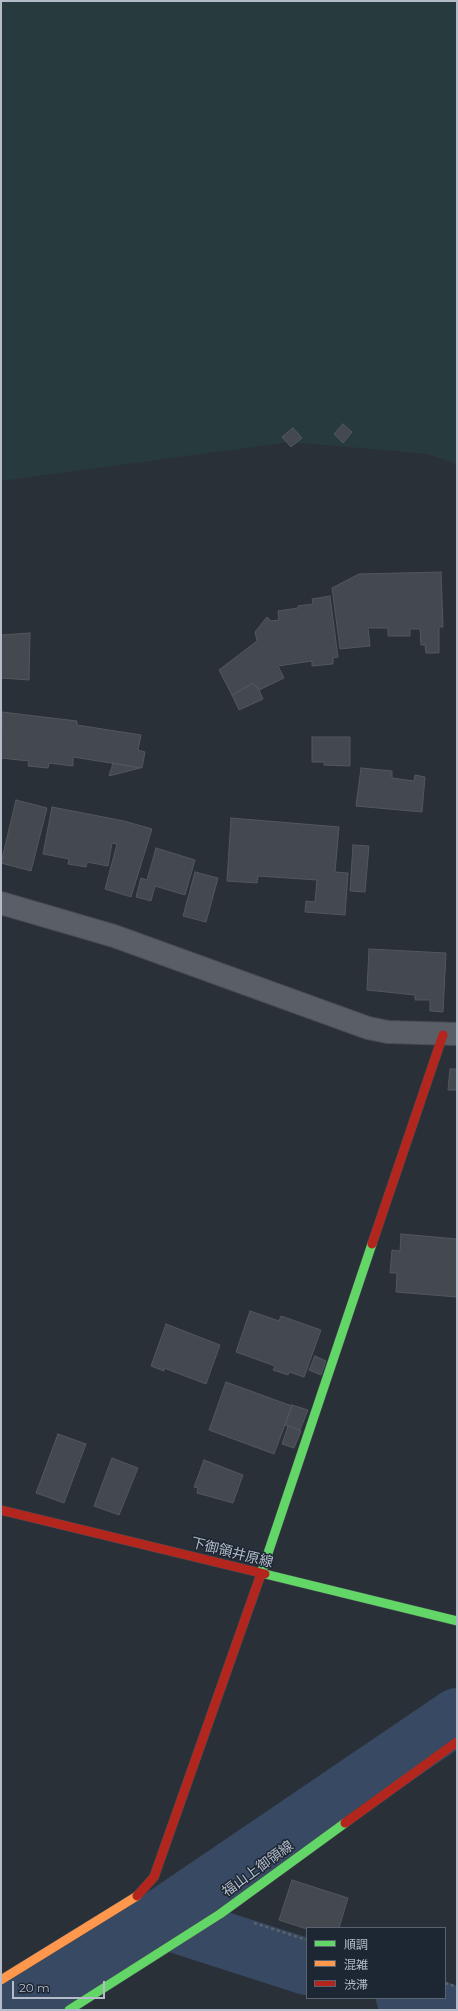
<!DOCTYPE html>
<meta charset="utf-8">
<style>
body{margin:0}
#map{position:relative;width:458px;height:2011px;overflow:hidden;background:#2a3038;font-family:Montserrat,"Noto Sans JP",sans-serif}
canvas{display:block}
.frame{position:absolute;inset:0;border:2px solid #b4bcc9;pointer-events:none}
.legend{position:absolute;left:306px;top:1927px;width:140px;height:72px;box-sizing:border-box;background:#1d2633;border:1px solid #59626f;margin:0;padding:5px 7px;list-style:none;font-size:12px;color:#b4bcc9}
.legend li{display:flex;align-items:center;gap:8px;height:20px}
.legend b{width:20px;border:1px solid #59626f}
.scale{position:absolute;left:12px;top:1981px;width:93px;height:18px;box-sizing:border-box;border:2px solid #b4bcc9;border-top:0;padding-left:5px;font-size:12px;line-height:14px;white-space:nowrap;color:#b4bcc9;-webkit-text-stroke:3px #1d2633;paint-order:stroke}
</style>
<div id="map">
<canvas width="458" height="2011"></canvas>
<div class="frame"></div>
<ul class="legend">
<li><b style="height:5px;background:#63d668"></b>順調</li>
<li><b style="height:5px;background:#ff974d"></b>混雑</li>
<li><b style="height:5px;background:#b3261e"></b>渋滞</li>
</ul>
<div class="scale">20 m</div>
</div>
<script>
const c = document.querySelector('canvas').getContext('2d');
c.lineJoin = 'round';
function fill(path, color) {
  c.fillStyle = color;
  c.fill(path, 'evenodd');
}
function poly(rows) {
  const path = new Path2D();
  for (const r of rows) {
    path.moveTo(r[0], r[1]);
    for (let i = 2; i < r.length; i += 2) path.lineTo(r[i], r[i + 1]);
  }
  return path;
}
function strokePath(path, color, width, dash) {
  c.strokeStyle = color;
  c.lineWidth = width;
  c.lineCap = dash ? 'butt' : 'round';
  c.setLineDash(dash || []);
  c.stroke(path);
}
function label(font, color, halo, rows, align = 'center') {
  c.font = font + ' Montserrat,"Noto Sans JP",sans-serif';
  c.lineWidth = 3;
  c.setLineDash([]);
  c.textBaseline = 'middle';
  c.strokeStyle = halo;
  c.fillStyle = color;
  for (const [text, x, y, turn = 0] of rows) {
    c.save();
    c.translate(x, y);
    c.rotate((+turn || 0) * Math.PI / 180);
    c.textAlign = isNaN(turn) ? turn : align;
    if (halo) c.strokeText(text, 0, 0);
    c.fillText(text, 0, 0);
    c.restore();
  }
}
const green = poly([
 [1,1,457,1,457,464,428,454,290,442,1,481]
]);
const river = poly([
 [158,1919,307,1967],
 [404,1998,442,2010],
 [12,2010,158,1919,457,1716]
]);
const building = poly([
 [343,424,352,432,343,443,334,434,343,424],
 [293,428,302,438,291,447,282,437,293,428],
 [441,572,443,627,439,627,439,653,426,653,425,645,421,645,420,629,410,629,410,636,388,636,388,628,368,628,370,646,340,649,332,588,359,574,441,572],
 [330,596,338,657,333,658,333,664,312,666,312,661,278,666,284,678,259,690,253,683,232,695,219,670,257,641,255,632,267,617,271,621,279,620,278,611,298,608,298,606,313,604,312,599,330,596],
 [30,633,29,680,1,678,1,635,30,633],
 [253,683,259,690,263,699,239,710,232,695,253,683],
 [2,712,77,721,77,725,141,735,138,750,145,752,142,768,73,757,73,766,49,763,48,768,28,766,29,761,1,758,2,712],
 [312,737,350,737,350,766,324,765,324,762,312,762,312,737],
 [113,763,140,768,109,776,113,763],
 [361,768,392,771,392,778,414,781,415,775,425,777,422,812,356,806,361,768],
 [16,800,47,808,31,871,1,863,16,800],
 [52,807,124,821,152,829,131,897,105,889,117,844,112,843,108,866,87,862,86,867,68,864,69,859,43,854,52,807],
 [231,818,339,827,335,872,348,873,345,915,305,912,306,901,315,902,317,880,258,876,257,883,227,881,231,818],
 [353,845,369,846,365,892,350,891,353,845],
 [156,848,195,860,185,895,155,886,151,901,136,897,141,878,147,880,156,848],
 [195,872,218,878,206,922,183,916,195,872],
 [369,949,446,953,443,1012,430,1011,430,1000,415,1000,415,995,367,990,369,949],
 [450,1069,457,1069,457,1090,448,1090,450,1069],
 [401,1234,457,1239,457,1297,396,1292,397,1273,390,1273,392,1250,400,1251,401,1234],
 [250,1311,279,1321,281,1316,321,1330,304,1377,289,1372,288,1375,273,1370,275,1366,236,1352,250,1311],
 [166,1324,220,1345,206,1384,164,1368,164,1371,151,1366,166,1324],
 [315,1356,326,1361,321,1375,309,1370,315,1356],
 [226,1382,292,1406,274,1454,209,1430,226,1382],
 [292,1405,308,1410,300,1430,285,1425,292,1405],
 [288,1426,301,1431,294,1448,282,1444,288,1426],
 [58,1434,86,1444,64,1503,36,1493,58,1434],
 [112,1458,138,1468,119,1515,94,1506,112,1458],
 [204,1460,243,1475,233,1503,197,1493,198,1488,194,1487,204,1460],
 [292,1880,348,1898,339,1928,307,1928,307,1929,279,1920,292,1880]
]);
const path = poly([
 [254,1923,307,1940],
 [445,1983,457,1987]
]);
const street = poly([
 [1,903,114,936,368,1028,388,1032,457,1034]
]);
const fast = poly([
 [261,1574,372,1244],
 [265,1574,457,1621],
 [69,2010,220,1914,345,1823]
]);
const slow = poly([
 [1,1980,137,1896]
]);
const jam = poly([
 [372,1244,443,1035],
 [1,1510,265,1574],
 [345,1823,457,1742],
 [137,1896,154,1877,261,1574]
]);
const streetNames = [
 ["下御領井原線",232,1553,14],
 ["福山上御領線",258,1869,-36]
];
fill(green, '#273a3e');
strokePath(river, '#384963', 56);
fill(building, '#444950');
strokePath(building, '#52575f', 1);
strokePath(street, '#484c53', 24);
strokePath(fast, '#484c53', 10);
strokePath(slow, '#484c53', 10);
strokePath(jam, '#484c53', 10);
strokePath(path, '#5d636a', 2.5, [3, 3]);
strokePath(street, '#5a5e66', 22);
strokePath(fast, '#63d668', 9);
strokePath(slow, '#ff974d', 9);
strokePath(jam, '#b3261e', 9);
label('14px', '#b4bcc9', '#1d2633', streetNames);
</script>
